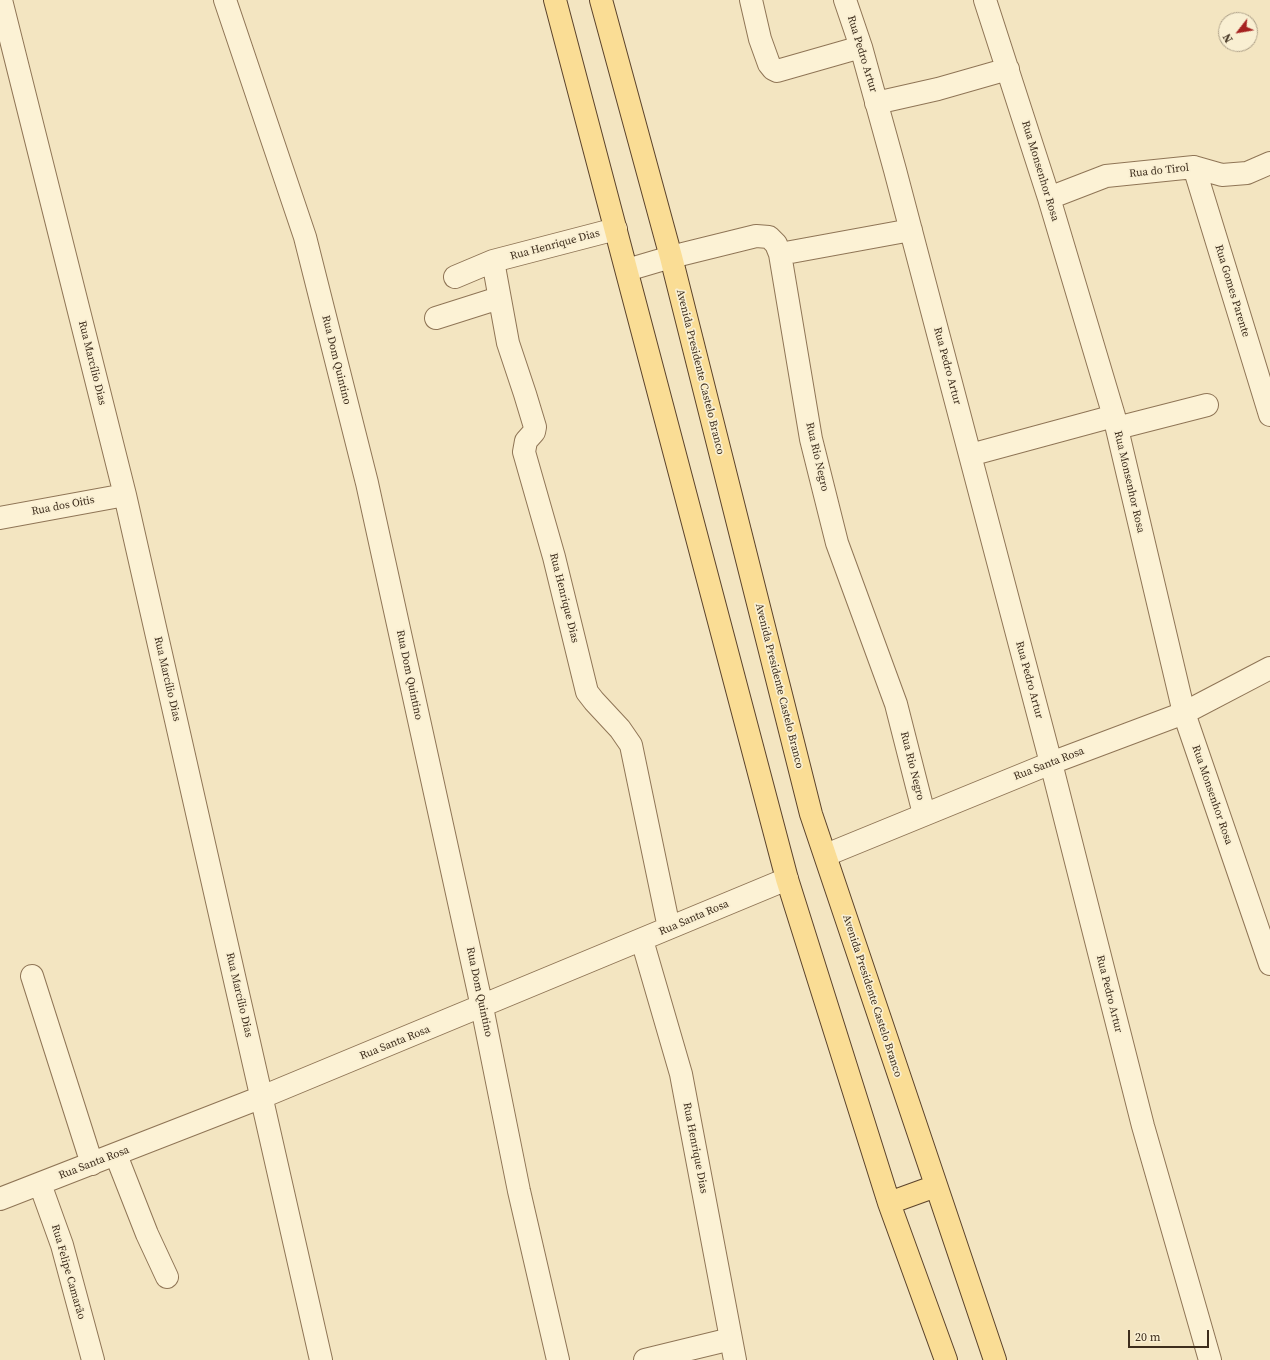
<!DOCTYPE html>
<meta charset="utf-8">
<style>
body{margin:0}
#map{position:relative;width:1270px;height:1360px;overflow:hidden;background:#f3e5c1;font-family:"Source Serif 4",serif}
canvas{display:block}
.north{position:absolute;left:1218px;top:12px;width:40px;height:40px;box-sizing:border-box;background:#f9efd2;border:1px solid #aea189;border-radius:50%;rotate:239deg;font-size:11px;font-weight:700;line-height:16px;text-align:center;color:#3d2d1c}
.north::after{content:'';display:block;margin:auto;width:14px;height:18px;background:#a5211f;clip-path:polygon(50% 0,100% 100%,50% 72%,0 100%)}
.scale{position:absolute;left:1128px;top:1330px;width:81px;height:18px;box-sizing:border-box;border:2px solid #3d2d1c;border-top:0;padding-left:5px;font-size:12px;line-height:14px;white-space:nowrap;color:#3d2d1c;-webkit-text-stroke:3px #f9efd2;paint-order:stroke}
</style>
<div id="map">
<canvas width="1270" height="1360"></canvas>
<div class="north">N</div>
<div class="scale">20 m</div>
</div>
<script>
const c = document.querySelector('canvas').getContext('2d');
c.lineJoin = 'round';
function poly(rows) {
  const path = new Path2D();
  for (const r of rows) {
    path.moveTo(r[0], r[1]);
    for (let i = 2; i < r.length; i += 2) path.lineTo(r[i], r[i + 1]);
  }
  return path;
}
function strokePath(path, color, width, dash) {
  c.strokeStyle = color;
  c.lineWidth = width;
  c.lineCap = dash ? 'butt' : 'round';
  c.setLineDash(dash || []);
  c.stroke(path);
}
function label(font, color, halo, rows, align = 'center') {
  c.font = font + ' "Source Serif 4",serif';
  c.lineWidth = 3.5;
  c.setLineDash([]);
  c.textBaseline = 'middle';
  c.strokeStyle = halo;
  c.fillStyle = color;
  for (const [text, x, y, turn = 0] of rows) {
    c.save();
    c.translate(x, y);
    c.rotate((+turn || 0) * Math.PI / 180);
    c.textAlign = isNaN(turn) ? turn : align;
    if (halo) c.strokeText(text, 0, 0);
    c.fillText(text, 0, 0);
    c.restore();
  }
}
const minor = poly([
 [1,0,125,495,321,1360],
 [225,0,305,237,367,483,482,1007,519,1191,558,1360],
 [751,0,760,39,769,64,773,69,777,71,861,47],
 [845,0,861,47,895,170,1051,763,1143,1126,1210,1360],
 [985,0,1049,198,1114,416,1184,713,1270,964],
 [876,103,938,89,1008,69],
 [1194,167,1270,415],
 [1049,198,1106,176,1194,167,1222,175,1247,173,1270,163],
 [780,254,911,230],
 [493,261,508,343,525,394,535,427,534,432,526,441,524,452,554,557,587,692,594,701,620,729,631,745,669,928],
 [627,270,671,257,756,236,769,237,776,244,780,254,811,439,837,543,896,704,924,814],
 [455,277,493,261,616,229],
 [436,318,499,298],
 [1117,428,1207,405],
 [970,455,1114,416],
 [0,518,125,495],
 [826,855,1051,763,1184,713,1270,668],
 [642,940,681,1074,735,1360],
 [32,976,92,1164],
 [116,1155,147,1234,167,1277],
 [40,1184,62,1245,93,1360],
 [0,1199,262,1097,787,879],
 [645,1360,731,1339]
]);
const major = poly([
 [555,0,787,879,889,1203,946,1360],
 [601,0,671,257,811,814,995,1360],
 [889,1203,936,1186]
]);
const streetNames = [
 ["Rua Pedro Artur",862,54,73],
 ["Rua Monsenhor Rosa",1040,171,73],
 ["Rua do Tirol",1159,171,-6],
 ["Rua Henrique Dias",555,245,-15],
 ["Rua Gomes Parente",1232,291,73],
 ["Rua Dom Quintino",336,360,76],
 ["Rua Marcílio Dias",92,363,76],
 ["Rua Pedro Artur",947,366,75],
 ["Avenida Presidente Castelo Branco",700,372,76],
 ["Rua Rio Negro",817,457,77],
 ["Rua Monsenhor Rosa",1129,482,77],
 ["Rua dos Oitis",63,506,-11],
 ["Rua Henrique Dias",564,598,76],
 ["Rua Dom Quintino",409,675,78],
 ["Rua Marcílio Dias",167,679,77],
 ["Rua Pedro Artur",1029,680,75],
 ["Avenida Presidente Castelo Branco",779,686,76],
 ["Rua Santa Rosa",1049,764,-21],
 ["Rua Rio Negro",912,766,76],
 ["Rua Monsenhor Rosa",1212,795,71],
 ["Rua Santa Rosa",694,918,-23],
 ["Rua Dom Quintino",479,992,78],
 ["Rua Pedro Artur",1109,994,76],
 ["Rua Marcílio Dias",239,995,77],
 ["Avenida Presidente Castelo Branco",872,996,72],
 ["Rua Santa Rosa",395,1043,-22],
 ["Rua Henrique Dias",695,1148,79],
 ["Rua Santa Rosa",94,1163,-21],
 ["Rua Felipe Camarão",68,1272,74]
];
strokePath(minor, '#8f7556', 24);
strokePath(major, '#5c432b', 24);
strokePath(minor, '#fcf2d5', 22);
strokePath(major, '#fadd95', 22);
label('11px', '#3d2d1c', '#f9efd2', streetNames);
</script>
